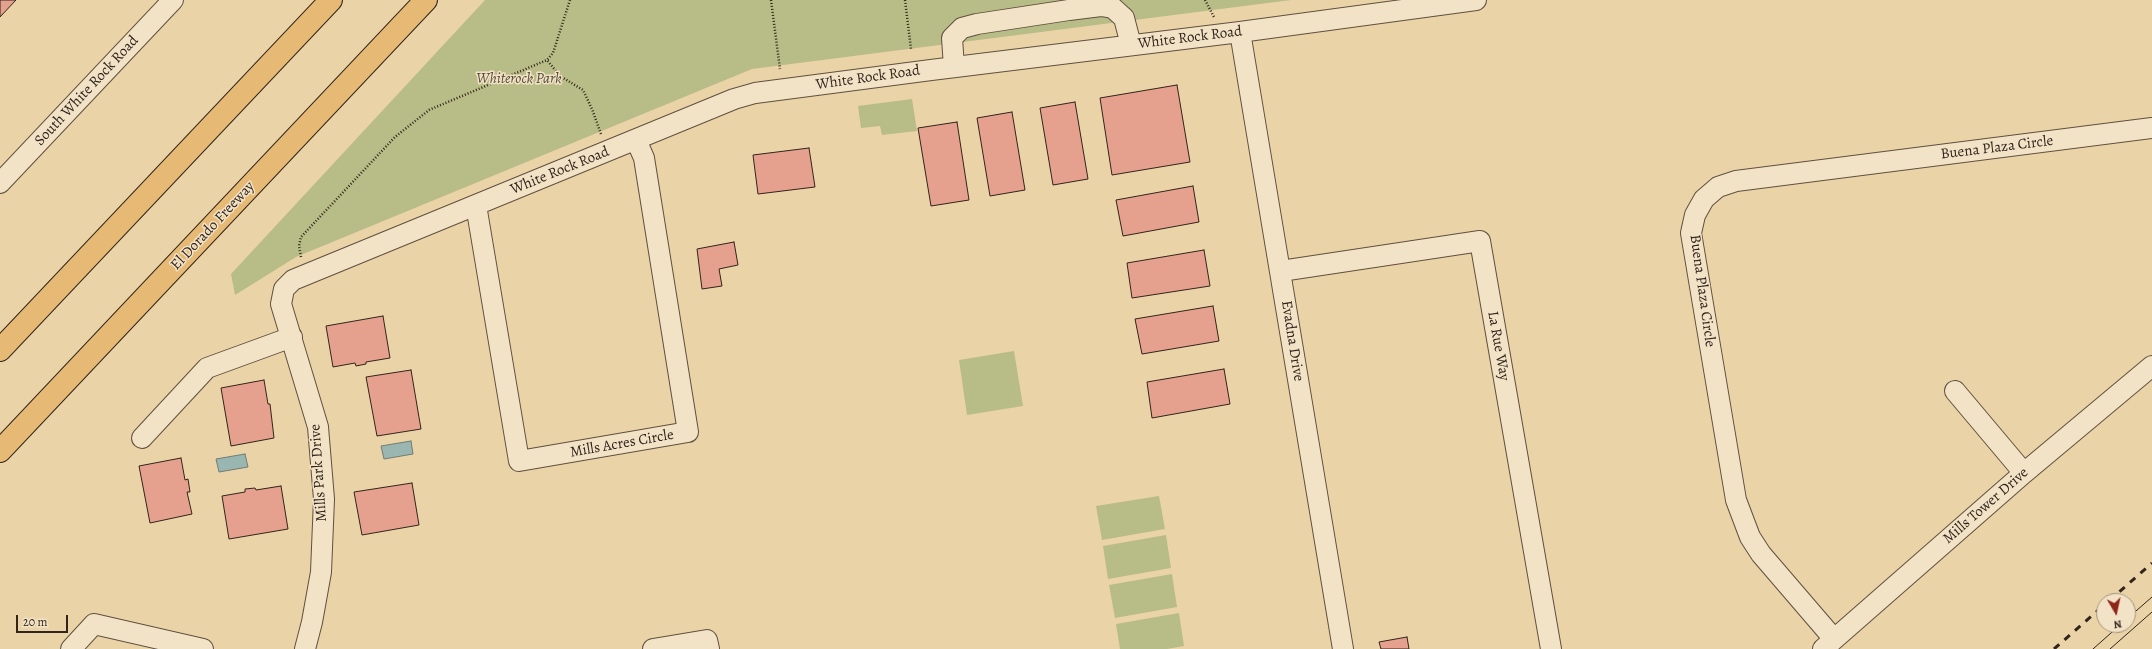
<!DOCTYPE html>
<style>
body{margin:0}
#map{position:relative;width:2152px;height:649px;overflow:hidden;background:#ebd3a8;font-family:Alegreya,serif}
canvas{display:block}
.north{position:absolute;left:2096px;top:593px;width:40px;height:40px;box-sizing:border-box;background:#f2e2c6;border:1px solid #a49682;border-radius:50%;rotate:171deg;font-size:11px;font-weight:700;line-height:16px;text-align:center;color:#30241c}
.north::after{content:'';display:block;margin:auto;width:14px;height:18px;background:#8f2418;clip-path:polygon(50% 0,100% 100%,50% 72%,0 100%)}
.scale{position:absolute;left:16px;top:615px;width:52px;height:18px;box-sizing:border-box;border:2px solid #30241c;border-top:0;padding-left:5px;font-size:12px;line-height:14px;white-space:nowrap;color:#30241c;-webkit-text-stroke:3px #f2e2c6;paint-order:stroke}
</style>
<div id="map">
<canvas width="2152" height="649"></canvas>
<div class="north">N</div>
<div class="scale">20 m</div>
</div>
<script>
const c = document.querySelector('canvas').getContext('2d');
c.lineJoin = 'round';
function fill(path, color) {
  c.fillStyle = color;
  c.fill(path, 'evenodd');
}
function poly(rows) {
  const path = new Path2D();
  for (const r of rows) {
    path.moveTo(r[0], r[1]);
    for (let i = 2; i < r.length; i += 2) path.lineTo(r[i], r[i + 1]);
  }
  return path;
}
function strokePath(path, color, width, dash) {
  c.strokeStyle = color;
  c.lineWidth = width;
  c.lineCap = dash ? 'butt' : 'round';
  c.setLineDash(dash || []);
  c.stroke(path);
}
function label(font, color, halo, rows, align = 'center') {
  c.font = font + ' Alegreya,serif';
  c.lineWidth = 3;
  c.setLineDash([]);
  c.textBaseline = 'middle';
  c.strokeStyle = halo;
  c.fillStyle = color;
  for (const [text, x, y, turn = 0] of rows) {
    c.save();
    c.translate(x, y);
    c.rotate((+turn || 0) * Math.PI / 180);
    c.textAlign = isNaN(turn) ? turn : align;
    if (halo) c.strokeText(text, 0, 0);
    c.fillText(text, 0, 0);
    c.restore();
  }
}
const green = poly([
 [485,0,1291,0,752,69,296,257,235,295,231,274],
 [912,99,917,131,882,135,880,126,861,128,858,106],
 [1014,351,1023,406,967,415,959,360],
 [1159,496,1165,529,1102,540,1096,506],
 [1166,535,1171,568,1108,579,1103,546],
 [1172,574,1177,607,1115,618,1109,585],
 [1179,613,1184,646,1167,649,1120,649,1116,624]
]);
const water = poly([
 [411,441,413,454,384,459,381,446,411,441],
 [245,454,248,467,219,472,216,459,245,454]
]);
const building = poly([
 [0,0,16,0,0,17,0,0],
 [1177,85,1190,162,1112,175,1100,98,1177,85],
 [1075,102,1088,179,1053,185,1040,108,1075,102],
 [1012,112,1025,190,990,196,977,118,1012,112],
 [957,122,969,200,931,206,918,128,957,122],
 [809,148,815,187,758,194,753,155,809,148],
 [1193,186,1199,222,1123,236,1116,200,1193,186],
 [734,242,738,265,719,269,722,286,702,289,697,249,734,242],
 [1204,250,1210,286,1132,298,1127,263,1204,250],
 [1213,306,1219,341,1142,354,1135,319,1213,306],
 [383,316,390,358,366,362,366,364,356,366,355,363,333,367,326,326,383,316],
 [1224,369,1230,404,1152,418,1147,382,1224,369],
 [411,370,421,429,377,436,366,377,411,370],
 [264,380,268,404,270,404,274,438,231,446,221,388,264,380],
 [181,458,185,480,188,479,190,492,187,492,192,514,150,523,139,466,181,458],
 [412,483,419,525,362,535,354,492,412,483],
 [281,486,288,529,229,539,222,496,245,492,245,489,255,488,256,490,281,486],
 [1407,637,1409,649,1381,649,1379,642,1407,637]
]);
const path = poly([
 [570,0,553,53,547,60,560,76,583,90,592,109,601,134],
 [771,0,780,69],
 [905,0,911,49],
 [1205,0,1214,17],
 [301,257,299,246,301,237,395,137,429,110,547,60]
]);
const minor = poly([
 [1240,32,1343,649],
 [954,67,952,38,962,28,977,24,1069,10,1101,6,1113,8,1124,18,1131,45],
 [0,183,173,0],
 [476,205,519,461,688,432,644,158,636,140],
 [1281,271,1480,241,1551,649],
 [1955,391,2024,473],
 [142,438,207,368,292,337],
 [1834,639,1761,554,1750,537,1736,500,1691,233,1695,215,1704,199,1718,187,1736,181,2152,128],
 [71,649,94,624,203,649],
 [305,649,312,622,321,572,324,499,318,427,281,304,284,289,293,280,734,99,755,93,931,70,1240,32,1476,0],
 [653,649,707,640,709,649],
 [1823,649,2024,473,2152,366]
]);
const highway = poly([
 [0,350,331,0],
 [0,451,426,0]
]);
const tram = poly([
 [2128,618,2152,597],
 [2093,649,2120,625],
 [2110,649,2152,612]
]);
const rail = poly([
 [2109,601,2152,563],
 [2054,649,2104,605]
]);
const streetNames = [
 ["White Rock Road",1190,38,-7],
 ["White Rock Road",868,78,-8],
 ["South White Rock Road",87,91,-47],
 ["Buena Plaza Circle",1997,148,-7],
 ["White Rock Road",560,171,-22],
 ["El Dorado Freeway",213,226,-47],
 ["Buena Plaza Circle",1702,291,82],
 ["Evadna Drive",1292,341,81],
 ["La Rue Way",1498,346,80],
 ["Mills Acres Circle",622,444,-10],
 ["Mills Park Drive",319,473,-94],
 ["Mills Tower Drive",1986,506,-41]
];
const parkNames = [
 ["Whiterock Park",519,79]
];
fill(green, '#b8bc86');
fill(water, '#9ab6b0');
strokePath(water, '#707c75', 1);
fill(building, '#e5a18e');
strokePath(building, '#30241c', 1);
strokePath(minor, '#5f503f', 22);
strokePath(highway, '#30241c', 24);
strokePath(path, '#30241c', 2.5, [1, 2]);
strokePath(minor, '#f2e2c6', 20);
strokePath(highway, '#e6ba74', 22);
strokePath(tram, '#30241c', 1);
strokePath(rail, '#30241c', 3, [7, 7]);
label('15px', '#30241c', '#f2e2c6', streetNames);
label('italic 15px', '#524a36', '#f2e2c6', parkNames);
</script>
